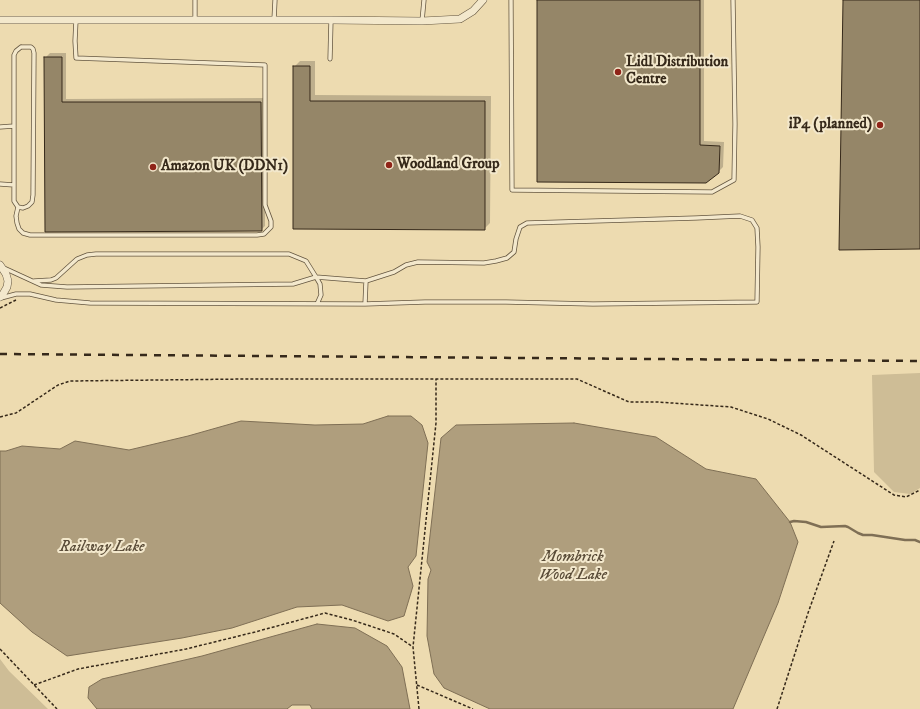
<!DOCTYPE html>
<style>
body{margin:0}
canvas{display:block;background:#eddbb0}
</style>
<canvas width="920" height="709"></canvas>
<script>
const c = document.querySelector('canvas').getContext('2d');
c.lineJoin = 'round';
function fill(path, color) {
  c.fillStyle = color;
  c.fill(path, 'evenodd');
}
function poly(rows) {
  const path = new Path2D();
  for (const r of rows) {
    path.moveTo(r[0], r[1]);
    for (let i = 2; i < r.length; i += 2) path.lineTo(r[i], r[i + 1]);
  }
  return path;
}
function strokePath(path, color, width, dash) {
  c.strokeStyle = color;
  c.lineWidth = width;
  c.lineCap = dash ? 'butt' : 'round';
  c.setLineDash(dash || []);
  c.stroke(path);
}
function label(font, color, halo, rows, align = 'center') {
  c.font = font + ' "IM FELL DW Pica",serif';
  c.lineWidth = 4;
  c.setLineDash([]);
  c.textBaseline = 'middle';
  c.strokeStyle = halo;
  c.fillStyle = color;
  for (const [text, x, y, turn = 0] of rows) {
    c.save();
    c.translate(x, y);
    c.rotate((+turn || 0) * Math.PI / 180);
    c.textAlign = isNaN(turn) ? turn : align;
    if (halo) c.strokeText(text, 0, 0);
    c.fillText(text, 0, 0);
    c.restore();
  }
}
const green = poly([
 [920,373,920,488,910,494,894,492,874,472,872,375],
 [0,659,9,671,48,709,0,709]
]);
const water = poly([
 [388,416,411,416,422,425,428,443,416,556,408,567,413,586,404,616,388,621,342,605,297,607,232,628,182,638,67,656,32,632,0,603,0,451,6,451,22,446,60,449,75,441,129,450,188,436,241,421,315,425,363,424,388,416],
 [574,423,656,437,706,469,756,479,790,522,798,542,778,603,733,709,490,709,444,688,434,674,427,636,428,579,431,570,427,562,441,438,456,425,574,423],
 [317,624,355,628,387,646,402,667,410,709,312,709,310,705,292,705,287,709,97,709,88,698,89,687,102,679,202,656,317,624]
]);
const shadow = poly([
 [538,0,704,0,704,141,724,142,723,167,718,172],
 [50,53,66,53,66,99,265,98,265,226,261,230,46,231,45,58],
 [300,61,315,61,315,95,491,96,490,223,484,229,294,228,294,67]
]);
const stream = poly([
 [790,522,794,521,806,522,821,527,845,526,848,527,858,533,863,535,872,535,905,540,915,540,920,542]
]);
const building = poly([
 [537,0,700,0,700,145,720,146,719,173,706,183,537,182,537,0],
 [843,0,920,0,920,249,839,250,843,0],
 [44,57,62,57,62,102,261,102,262,231,45,232,44,57],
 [293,66,310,66,310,101,485,101,485,230,293,229,293,66]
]);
const path = poly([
 [0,308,16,300],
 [0,417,16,413,58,385,70,381,246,379,577,379,629,402,657,402,731,407,768,419,801,435,894,495,906,497,920,490],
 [0,649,57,709],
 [34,685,78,669,186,649,255,632,325,613,352,620,394,634,413,647],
 [417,685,473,709],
 [419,709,413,647,436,423,436,379],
 [777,709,808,613,834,541]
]);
const service = poly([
 [511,0,512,190,712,192,734,180,735,124,733,0],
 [195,20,195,0],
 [274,20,275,0],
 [422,21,424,0],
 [21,47,31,47,33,49,34,53,33,195,32,202,28,206,23,208,18,207,14,201,14,55,16,51,21,47],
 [330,59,331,20],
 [0,127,14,126],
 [0,184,14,185],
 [18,207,16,216,17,223,19,229,23,233,30,235,257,235,264,234,271,227,271,221,265,205,265,65,76,58,75,41,76,20],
 [34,281,51,280,56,278,77,259,87,255,96,254,289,254,306,261,316,277,320,284,321,295,317,304],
 [1,298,16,294,30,294,56,300,90,303,365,304,425,302,506,302,593,304,757,302,758,247,757,228,752,220,740,216,696,218,527,223,520,227,516,239,514,252,507,258,496,261,484,263,418,262,406,265,394,272,366,281,316,277,293,284,67,287,41,285,4,268],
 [365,304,366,281]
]);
const minor = poly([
 [0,20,331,20,422,21,460,19,473,11,483,0],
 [0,265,6,274,8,281,7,287,3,294,0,297]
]);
const rail = poly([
 [0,354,920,361]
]);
const markers = [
 [618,72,4,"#8f2418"],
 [880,125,4,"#8f2418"],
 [389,165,4,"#8f2418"],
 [153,167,4,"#8f2418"]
];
const poiNames = [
 ["Lidl Distribution",626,63],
 ["Centre",626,80],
 ["iP4 (planned)",872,125,"right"],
 ["Woodland Group",397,165],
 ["Amazon UK (DDN1)",161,167]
];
const waterNames = [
 ["Railway Lake",102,548],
 ["Mombrick",573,558],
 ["Wood Lake",573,576]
];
fill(green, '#cebd96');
fill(water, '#af9e7d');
strokePath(water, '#7f6f55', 1);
fill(shadow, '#0003');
strokePath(stream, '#7f6f55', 2.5);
fill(building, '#958668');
strokePath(building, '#36291a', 1);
strokePath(service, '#645640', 5);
strokePath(minor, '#645640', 8);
strokePath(path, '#36291a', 1.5, [3, 2]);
strokePath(service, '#f3e8cc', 3.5);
strokePath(minor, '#f3e8cc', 7);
strokePath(rail, '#36291a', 2.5, [7, 7]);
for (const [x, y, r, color] of markers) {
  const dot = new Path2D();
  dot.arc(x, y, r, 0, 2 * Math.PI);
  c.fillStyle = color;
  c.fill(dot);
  strokePath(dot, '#f3e8cc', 1.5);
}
label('bold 15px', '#36291a', '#f3e8cc', poiNames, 'left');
label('italic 16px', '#5a4c38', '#f3e8cc', waterNames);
</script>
